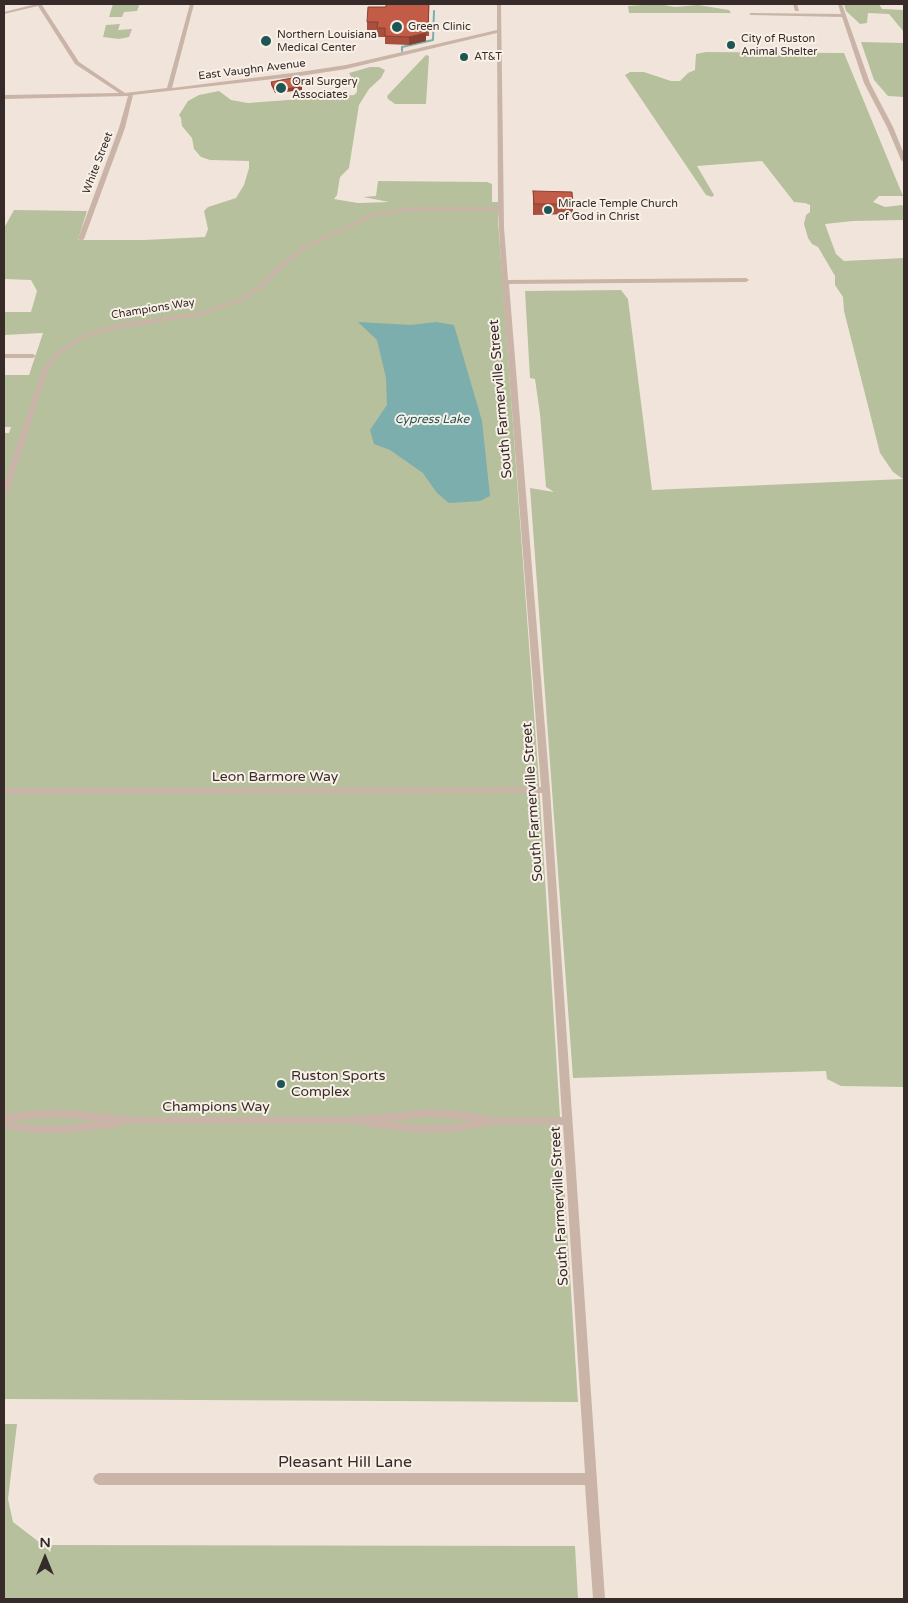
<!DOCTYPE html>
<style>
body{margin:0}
#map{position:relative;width:908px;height:1603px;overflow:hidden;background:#f1e5db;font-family:"Varela Round",sans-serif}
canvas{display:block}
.frame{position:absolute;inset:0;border:5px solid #362b28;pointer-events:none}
.north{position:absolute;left:20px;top:1533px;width:50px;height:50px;-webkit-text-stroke:4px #f9f0e8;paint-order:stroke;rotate:0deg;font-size:14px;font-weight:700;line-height:20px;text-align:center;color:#362b28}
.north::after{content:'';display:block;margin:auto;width:18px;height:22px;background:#362b28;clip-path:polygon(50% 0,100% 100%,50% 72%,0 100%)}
</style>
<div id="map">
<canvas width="908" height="1603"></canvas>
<div class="frame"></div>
<div class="north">N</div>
</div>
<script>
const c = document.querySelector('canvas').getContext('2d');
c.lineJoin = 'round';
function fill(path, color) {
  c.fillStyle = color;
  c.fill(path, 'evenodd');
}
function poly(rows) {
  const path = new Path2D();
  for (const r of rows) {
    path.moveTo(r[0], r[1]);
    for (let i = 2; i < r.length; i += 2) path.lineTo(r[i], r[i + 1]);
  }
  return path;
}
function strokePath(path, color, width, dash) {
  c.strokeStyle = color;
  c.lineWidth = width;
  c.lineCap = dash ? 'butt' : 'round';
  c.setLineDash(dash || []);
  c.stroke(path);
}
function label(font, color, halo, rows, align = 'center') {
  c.font = font + ' "Varela Round",sans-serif';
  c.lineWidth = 4;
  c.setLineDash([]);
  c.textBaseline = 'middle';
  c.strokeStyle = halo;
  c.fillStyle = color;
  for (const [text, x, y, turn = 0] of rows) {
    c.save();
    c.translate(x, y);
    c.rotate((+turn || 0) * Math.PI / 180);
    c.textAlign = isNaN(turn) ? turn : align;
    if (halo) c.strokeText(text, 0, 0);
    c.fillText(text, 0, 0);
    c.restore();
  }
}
const green = poly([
 [113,4,138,4,139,6,137,11,124,12,122,17,109,17],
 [658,4,675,7,698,5,729,10,731,13,629,13,628,6],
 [844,4,879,4,882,9,904,10,904,32,889,14,868,13,867,23,860,24,846,11],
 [120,24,118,30,132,29,129,37,119,39,103,37,106,25],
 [861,42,904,43,904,97,888,96,874,80],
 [706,52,844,53,903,196,879,196,873,202,885,207,902,205,904,208,904,220,853,221,825,224,836,254,844,261,904,258,904,1087,841,1086,827,1079,826,1071,573,1078,530,488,554,492,546,487,540,414,535,379,530,378,525,291,621,290,628,299,652,490,903,479,893,472,880,453,844,311,843,297,835,285,835,276,818,247,812,244,808,238,804,224,806,215,810,212,810,205,805,203,794,202,762,161,697,166,714,195,712,197,706,195,625,75,630,72,644,72,671,81,680,81,688,73,695,70,696,54],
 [426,55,429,56,426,104,395,104,388,99,387,96],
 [370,67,379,67,385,70,381,78,369,89,359,105,349,168,340,177,337,195,334,199,358,203,389,202,363,197,376,196,378,181,487,182,492,184,492,202,498,202,498,220,538,768,578,1402,4,1399,4,433,9,433,11,427,4,427,4,375,29,375,43,333,4,335,4,312,31,312,37,291,31,280,5,279,4,277,4,228,14,210,87,211,78,240,144,240,205,237,208,229,204,211,208,207,236,198,244,185,249,168,249,161,210,160,201,157,194,149,192,138,182,126,181,118,179,115,188,101,199,95,219,91,231,100,248,103,354,95,357,92,357,87,349,73],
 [4,1424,17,1424,8,1499,13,1522,43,1545,575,1546,578,1599,4,1599]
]);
const water = poly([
 [358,322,411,325,436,322,454,325,482,421,490,496,480,501,449,503,437,493,423,473,390,450,374,444,370,430,387,405,386,378,377,340]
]);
const stream = poly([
 [402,51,402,47,433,40,434,11]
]);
const street = poly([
 [36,4,43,4,42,5,79,62,125,93,167,88,190,4,194,4,172,88,300,72,346,65,497,30,497,4,501,4,504,227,508,280,746,278,749,280,746,282,509,284,550,790,605,1599,593,1599,585,1485,99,1485,95,1483,93,1479,95,1475,99,1473,585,1473,563,1125,494,1125,453,1132,418,1133,365,1126,361,1124,124,1124,120,1127,69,1133,34,1133,4,1129,4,1114,37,1110,72,1110,133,1117,359,1116,429,1109,468,1112,493,1117,562,1117,542,793,4,794,4,788,541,787,502,282,498,211,409,211,375,216,307,248,286,264,262,288,242,301,199,316,114,329,82,339,58,356,48,370,8,494,4,496,4,484,42,370,54,354,78,337,113,325,198,312,238,299,258,286,282,262,303,246,371,214,409,207,498,207,497,33,346,69,300,76,133,95,125,128,84,239,81,241,78,239,119,128,128,96,4,99,4,95,119,93,75,64,38,6,4,14,4,12,36,4],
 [429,1117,468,1120,470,1121,453,1124,418,1125,392,1121,429,1117],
 [37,1118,72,1118,97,1121,69,1125,34,1125,11,1122,37,1118],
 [793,4,797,4,799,11,795,11,793,4],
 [838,4,842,4,870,83,893,127,904,154,904,162,901,160,887,127,864,83,842,17,751,15,749,14,751,13,841,14,838,4],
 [4,354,33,354,36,356,33,358,4,358,4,354]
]);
const wall = poly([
 [429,5,429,36,426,36,426,41,409,45,385,44,385,37,377,37,377,30,367,30,367,22,386,7],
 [271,82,302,87,302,90,275,93,271,85],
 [533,191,573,204,573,214,533,215]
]);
const shadedWall = poly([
 [429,4,443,4,429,5,429,36],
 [426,28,426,41,409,45,409,37],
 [302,87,302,90,275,93,275,90]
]);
const building = poly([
 [386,4,429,4,428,28,426,28,426,33,409,37,385,36,385,28,377,28,378,22,367,22,368,7,386,7,386,4],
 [297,77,302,87,275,90,271,82,297,77],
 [533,191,572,192,573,204,534,204,533,191]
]);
const markers = [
 [397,27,6,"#1e5656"],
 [266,41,6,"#1e5656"],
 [731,45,5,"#1e5656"],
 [464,57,5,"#1e5656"],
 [281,88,6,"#1e5656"],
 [548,210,5,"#1e5656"],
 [281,1084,5,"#1e5656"]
];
const farPoinames = [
 ["Green Clinic",408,27],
 ["Northern Louisiana",277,35],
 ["Medical Center",277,48],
 ["City of Ruston",741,39],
 ["Animal Shelter",741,52],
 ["AT&T",474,57],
 ["Oral Surgery",292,82],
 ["Associates",292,95],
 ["Miracle Temple Church",558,204],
 ["of God in Christ",558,217]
];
const farStreetnames = [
 ["East Vaughn Avenue",252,70,-7],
 ["White Street",98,163,-69],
 ["Champions Way",153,309,-9]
];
const farWaternames = [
 ["Cypress Lake",432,420]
];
const streetNames = [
 ["South Farmerville Street",501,399,-95],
 ["Leon Barmore Way",275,777],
 ["South Farmerville Street",533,802,-94],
 ["Champions Way",216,1107],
 ["South Farmerville Street",560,1206,-93]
];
const poiNames = [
 ["Ruston Sports",291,1076],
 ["Complex",291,1092]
];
const nearStreetnames = [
 ["Pleasant Hill Lane",345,1463]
];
fill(green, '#b6c09c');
fill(water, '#7baeac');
strokePath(stream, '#7baeac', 2);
fill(street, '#c9b4a7');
fill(wall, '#a84f3d');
fill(shadedWall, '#884032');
fill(building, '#c35c47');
strokePath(building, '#884032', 1);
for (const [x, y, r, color] of markers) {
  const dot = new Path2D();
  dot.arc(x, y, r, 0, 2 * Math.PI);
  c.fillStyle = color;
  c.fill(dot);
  strokePath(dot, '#f9f0e8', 2);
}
label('11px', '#362b28', '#f9f0e8', farPoinames, 'left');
label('11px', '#362b28', '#f9f0e8', farStreetnames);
label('italic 12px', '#1e5656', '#f9f0e8', farWaternames);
label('14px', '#362b28', '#f9f0e8', streetNames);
label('14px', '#362b28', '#f9f0e8', poiNames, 'left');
label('16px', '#362b28', '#f9f0e8', nearStreetnames);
</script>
